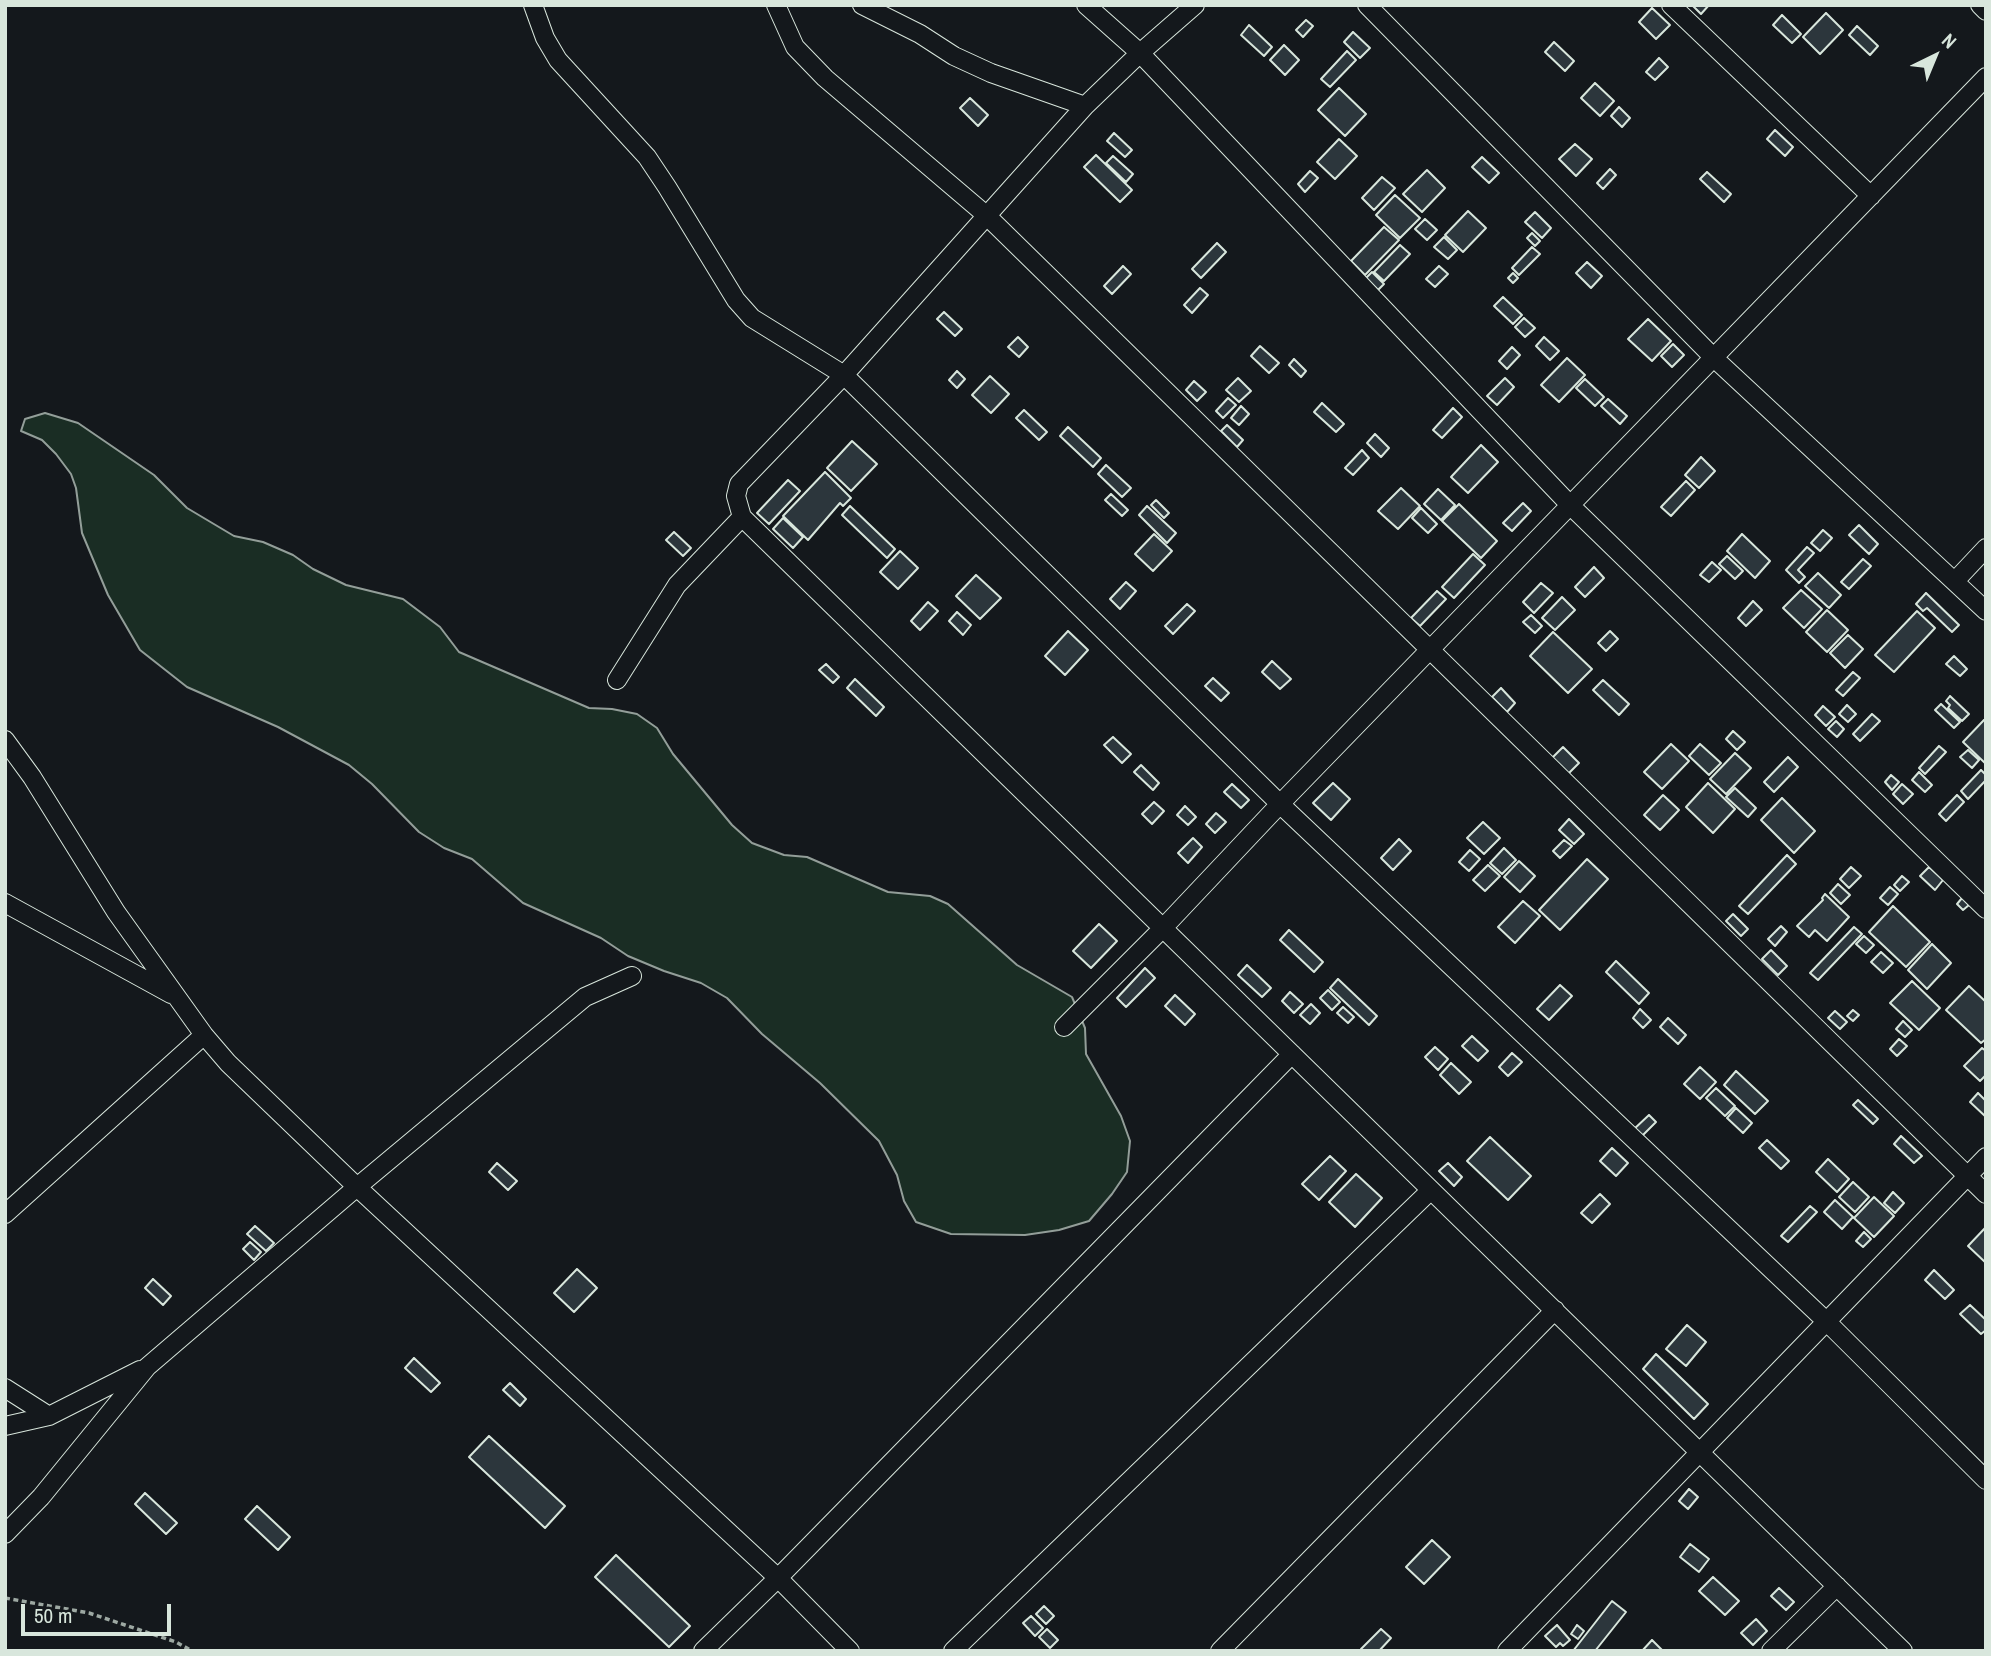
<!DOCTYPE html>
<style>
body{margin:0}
#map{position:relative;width:1991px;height:1656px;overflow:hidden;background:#14181c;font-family:"Archivo Narrow",sans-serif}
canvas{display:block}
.frame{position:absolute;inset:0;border:7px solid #d8e6dc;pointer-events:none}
.north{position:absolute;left:1900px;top:21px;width:70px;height:70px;-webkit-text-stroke:5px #14181c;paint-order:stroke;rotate:43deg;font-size:19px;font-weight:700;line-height:28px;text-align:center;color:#d8e6dc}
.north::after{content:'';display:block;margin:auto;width:24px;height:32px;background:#d8e6dc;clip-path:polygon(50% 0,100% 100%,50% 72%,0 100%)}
.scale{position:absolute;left:21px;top:1604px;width:150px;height:32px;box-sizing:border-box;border:4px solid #d8e6dc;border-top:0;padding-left:9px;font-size:21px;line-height:24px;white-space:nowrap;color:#d8e6dc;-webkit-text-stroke:5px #14181c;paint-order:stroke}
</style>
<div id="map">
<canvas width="1991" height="1656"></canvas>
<div class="frame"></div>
<div class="north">N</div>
<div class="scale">50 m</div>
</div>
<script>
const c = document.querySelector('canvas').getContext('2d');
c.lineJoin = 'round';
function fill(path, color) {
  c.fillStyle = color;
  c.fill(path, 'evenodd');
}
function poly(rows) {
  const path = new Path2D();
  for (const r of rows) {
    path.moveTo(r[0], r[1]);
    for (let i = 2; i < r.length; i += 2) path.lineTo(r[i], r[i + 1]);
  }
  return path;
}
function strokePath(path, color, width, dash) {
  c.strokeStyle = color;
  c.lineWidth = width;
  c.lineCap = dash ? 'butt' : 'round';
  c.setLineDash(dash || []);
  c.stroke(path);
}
const green = poly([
 [45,413,78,423,154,475,187,508,234,536,263,542,293,555,313,569,346,585,403,599,440,627,459,652,589,708,612,709,637,714,657,728,673,754,732,825,752,843,784,855,807,857,888,892,930,896,948,904,1017,965,1072,997,1085,1028,1086,1054,1121,1116,1130,1141,1127,1172,1112,1194,1089,1221,1059,1230,1025,1235,951,1234,916,1222,904,1201,897,1175,879,1141,820,1083,762,1034,727,998,701,983,664,971,628,956,601,938,523,903,472,859,444,848,419,832,372,784,349,765,278,727,187,687,140,650,108,595,82,533,76,488,71,474,56,454,42,440,21,431,25,419,45,413]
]);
const building = poly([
 [1692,5,1709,5,1701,14,1692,5],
 [1652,8,1670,25,1656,39,1639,22,1652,8],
 [1826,13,1843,30,1820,54,1803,37,1826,13],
 [1782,15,1801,34,1792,43,1773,25,1782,15],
 [1306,20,1313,26,1303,37,1296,30,1306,20],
 [1249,25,1272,47,1264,56,1241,35,1249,25],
 [1857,26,1878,46,1870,55,1849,35,1857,26],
 [1353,32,1370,48,1360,58,1344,42,1353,32],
 [1554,42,1574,61,1565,71,1545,52,1554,42],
 [1284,45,1299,60,1285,75,1270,60,1284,45],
 [1347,51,1356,60,1330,87,1321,79,1347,51],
 [1659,58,1668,67,1655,80,1646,72,1659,58],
 [1595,83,1614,101,1600,116,1581,98,1595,83],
 [1339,88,1366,114,1345,136,1318,110,1339,88],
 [970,98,988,115,978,126,960,108,970,98],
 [1619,107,1630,118,1622,127,1611,116,1619,107],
 [1775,130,1793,147,1785,156,1767,139,1775,130],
 [1114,133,1132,150,1125,157,1107,141,1114,133],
 [1339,139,1357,156,1335,179,1317,162,1339,139],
 [1575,144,1592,159,1576,176,1559,159,1575,144],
 [1096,155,1132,190,1120,202,1084,167,1096,155],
 [1113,156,1133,174,1126,182,1106,163,1113,156],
 [1482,157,1499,173,1489,183,1472,167,1482,157],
 [1610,169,1616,175,1603,189,1597,183,1610,169],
 [1427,170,1445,188,1422,212,1403,194,1427,170],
 [1310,171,1318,178,1305,192,1298,184,1310,171],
 [1707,172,1731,194,1724,202,1700,179,1707,172],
 [1382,177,1395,188,1374,210,1362,198,1382,177],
 [1395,195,1420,218,1400,238,1376,215,1395,195],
 [1468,211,1486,228,1463,252,1445,235,1468,211],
 [1535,212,1551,228,1542,238,1525,222,1535,212],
 [1425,219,1437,230,1427,240,1415,229,1425,219],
 [1384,227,1399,240,1365,275,1351,261,1384,227],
 [1532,233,1540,241,1535,246,1527,238,1532,233],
 [1444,237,1457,250,1448,259,1434,247,1444,237],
 [1217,243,1226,252,1201,278,1192,269,1217,243],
 [1400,245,1410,254,1384,281,1374,272,1400,245],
 [1532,247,1540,254,1519,275,1512,268,1532,247],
 [1587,262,1602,276,1591,288,1576,273,1587,262],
 [1123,266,1131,274,1112,294,1104,286,1123,266],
 [1439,266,1448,274,1435,287,1426,279,1439,266],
 [1372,272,1384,284,1378,290,1366,278,1372,272],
 [1513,273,1518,278,1513,283,1508,278,1513,273],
 [1200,288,1208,295,1192,313,1184,305,1200,288],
 [1503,297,1522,315,1513,324,1494,306,1503,297],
 [944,312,962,329,955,336,937,319,944,312],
 [1524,318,1535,328,1525,337,1515,327,1524,318],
 [1648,319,1671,341,1652,361,1628,339,1648,319],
 [1018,337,1028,347,1019,357,1008,347,1018,337],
 [1544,337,1559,351,1550,360,1536,346,1544,337],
 [1673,344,1684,355,1672,367,1661,356,1673,344],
 [1260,346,1279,363,1269,373,1251,356,1260,346],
 [1512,347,1520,355,1507,369,1499,361,1512,347],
 [1567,358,1585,375,1559,402,1541,385,1567,358],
 [1294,359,1306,371,1301,377,1289,365,1294,359],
 [957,371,965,379,957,388,949,380,957,371],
 [990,376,1009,394,991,413,972,395,990,376],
 [1238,378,1251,391,1239,402,1226,390,1238,378],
 [1505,378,1514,387,1497,405,1487,396,1505,378],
 [1585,379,1604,397,1595,406,1576,388,1585,379],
 [1194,381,1206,392,1197,401,1186,390,1194,381],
 [1228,398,1236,405,1223,418,1216,411,1228,398],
 [1608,399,1627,416,1620,424,1601,406,1608,399],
 [1322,403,1344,424,1336,432,1314,412,1322,403],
 [1241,406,1249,414,1239,425,1231,418,1241,406],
 [1453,408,1462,417,1442,438,1433,430,1453,408],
 [1024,410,1047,432,1039,440,1016,418,1024,410],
 [1227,425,1243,440,1237,447,1221,431,1227,425],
 [1068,427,1101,458,1093,467,1060,436,1068,427],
 [1375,434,1389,448,1381,457,1367,443,1375,434],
 [852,441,877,464,851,491,827,468,852,441],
 [1481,445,1498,462,1468,493,1451,477,1481,445],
 [1362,450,1369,458,1353,475,1345,468,1362,450],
 [1701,457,1715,471,1699,488,1685,475,1701,457],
 [1106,465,1131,488,1122,497,1098,474,1106,465],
 [825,472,851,498,843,506,840,503,808,540,783,516,825,472],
 [788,480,800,491,769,524,757,513,788,480],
 [1686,481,1695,490,1671,516,1661,507,1686,481],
 [1401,488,1420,506,1398,529,1378,511,1401,488],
 [1438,489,1455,505,1441,520,1424,504,1438,489],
 [1111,494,1128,510,1122,516,1105,500,1111,494],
 [1156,500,1169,513,1164,518,1151,505,1156,500],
 [1523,503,1531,511,1512,531,1503,523,1523,503],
 [1459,504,1497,541,1481,558,1442,521,1459,504],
 [850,506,895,549,887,558,842,515,850,506],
 [1147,506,1176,533,1167,543,1139,515,1147,506],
 [1421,508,1437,524,1428,533,1412,518,1421,508],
 [783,518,803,537,793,548,773,529,783,518],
 [1859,525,1878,544,1869,554,1849,535,1859,525],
 [1823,530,1832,538,1820,551,1811,543,1823,530],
 [674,532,691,548,683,556,666,540,674,532],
 [1154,534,1172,551,1153,571,1135,554,1154,534],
 [1742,534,1770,561,1755,578,1727,551,1742,534],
 [1807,547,1814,553,1798,570,1805,577,1799,583,1786,570,1807,547],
 [900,551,918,568,898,589,880,572,900,551],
 [1473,554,1485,565,1454,598,1442,587,1473,554],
 [1727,556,1743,571,1735,579,1719,564,1727,556],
 [1863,559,1871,566,1849,589,1841,582,1863,559],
 [1712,562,1721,570,1709,582,1700,575,1712,562],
 [1594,567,1604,578,1585,597,1575,587,1594,567],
 [1818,573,1841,595,1829,608,1805,586,1818,573],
 [976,575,1001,598,980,619,956,596,976,575],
 [1126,582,1136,591,1120,609,1110,599,1126,582],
 [1541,583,1553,593,1534,613,1523,602,1541,583],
 [1801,590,1822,609,1804,628,1783,608,1801,590],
 [1437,591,1446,599,1420,626,1411,618,1437,591],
 [1926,593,1959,625,1952,632,1927,608,1923,611,1916,604,1926,593],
 [1562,597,1575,610,1555,630,1542,618,1562,597],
 [1753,601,1762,610,1746,626,1738,618,1753,601],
 [928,602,938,611,920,630,911,621,928,602],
 [1187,604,1195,611,1173,634,1165,626,1187,604],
 [1827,610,1848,630,1827,652,1806,632,1827,610],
 [1917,611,1935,628,1894,672,1875,655,1917,611],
 [957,612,971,625,963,635,949,621,957,612],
 [1531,615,1542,626,1535,633,1523,622,1531,615],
 [1068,631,1088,650,1065,675,1045,656,1068,631],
 [1610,631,1618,639,1606,651,1598,643,1610,631],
 [1553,632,1592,669,1568,693,1530,656,1553,632],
 [1848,635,1863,649,1845,668,1830,653,1848,635],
 [1954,656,1967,669,1960,676,1946,664,1954,656],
 [1272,661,1291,679,1280,689,1262,672,1272,661],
 [826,664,839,677,833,683,819,670,826,664],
 [1853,672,1860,678,1843,696,1836,690,1853,672],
 [1213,678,1229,693,1221,701,1205,686,1213,678],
 [855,679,884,707,876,716,847,688,855,679],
 [1603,680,1629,704,1619,715,1593,690,1603,680],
 [1501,688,1515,703,1507,712,1492,697,1501,688],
 [1950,696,1969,714,1962,721,1948,708,1950,705,1946,701,1950,696],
 [1941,704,1960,722,1954,728,1935,710,1941,704],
 [1847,705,1856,714,1848,722,1839,714,1847,705],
 [1823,706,1835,717,1826,726,1815,715,1823,706],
 [1872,714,1880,721,1860,741,1853,734,1872,714],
 [1984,720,1986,722,1986,764,1963,742,1984,720],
 [1836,721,1844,729,1837,737,1828,729,1836,721],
 [1733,731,1745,742,1737,750,1726,739,1733,731],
 [1113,737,1131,754,1122,763,1104,745,1113,737],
 [1671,744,1689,761,1662,789,1644,772,1671,744],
 [1700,744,1721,763,1709,775,1689,756,1700,744],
 [1939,746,1946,752,1925,774,1919,768,1939,746],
 [1563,747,1579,763,1568,774,1552,758,1563,747],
 [1968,750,1979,760,1972,768,1960,757,1968,750],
 [1735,753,1751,768,1726,794,1710,779,1735,753],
 [1788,757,1798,767,1774,792,1764,782,1788,757],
 [1141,765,1159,783,1153,790,1134,772,1141,765],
 [1981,770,1986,775,1986,780,1968,799,1961,791,1981,770],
 [1919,772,1932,785,1925,792,1912,780,1919,772],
 [1891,775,1899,782,1892,790,1885,782,1891,775],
 [1333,783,1350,799,1331,820,1313,803,1333,783],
 [1708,783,1735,809,1713,833,1686,807,1708,783],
 [1232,784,1249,800,1241,808,1224,792,1232,784],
 [1902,784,1913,794,1903,804,1893,794,1902,784],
 [1735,788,1756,808,1748,817,1726,797,1735,788],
 [1663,795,1679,810,1660,830,1644,815,1663,795],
 [1957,795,1964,802,1946,821,1939,814,1957,795],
 [1782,798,1815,831,1794,853,1761,820,1782,798],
 [1154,802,1164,811,1152,824,1142,814,1154,802],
 [1185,806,1196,817,1188,825,1177,815,1185,806],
 [1216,813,1226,822,1215,833,1206,824,1216,813],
 [1569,819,1584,834,1574,844,1559,830,1569,819],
 [1483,822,1500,838,1484,854,1467,838,1483,822],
 [1193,838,1202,847,1188,863,1178,853,1193,838],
 [1399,839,1411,851,1393,870,1381,858,1399,839],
 [1564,840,1572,846,1560,858,1553,851,1564,840],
 [1504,848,1516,860,1502,874,1490,863,1504,848],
 [1470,850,1480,859,1469,871,1459,862,1470,850],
 [1787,855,1796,864,1748,914,1739,906,1787,855],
 [1587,859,1608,879,1560,930,1539,910,1587,859],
 [1519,861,1535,876,1520,892,1504,877,1519,861],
 [1488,865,1500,876,1485,891,1473,880,1488,865],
 [1851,867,1861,876,1849,888,1840,879,1851,867],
 [1929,867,1943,880,1935,890,1920,876,1929,867],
 [1902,876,1909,882,1900,891,1894,885,1902,876],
 [1838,884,1850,895,1841,904,1830,893,1838,884],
 [1890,887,1898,894,1888,905,1880,898,1890,887],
 [1825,894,1849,917,1827,941,1815,930,1809,937,1797,926,1823,900,1822,898,1825,894],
 [1962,898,1969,905,1963,910,1957,904,1962,898],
 [1523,901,1540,916,1515,943,1498,927,1523,901],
 [1893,906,1930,942,1906,967,1869,932,1893,906],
 [1733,914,1748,929,1741,936,1726,921,1733,914],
 [1099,924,1117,941,1091,968,1073,951,1099,924],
 [1781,926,1787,932,1775,946,1768,939,1781,926],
 [1854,927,1862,934,1818,980,1810,973,1854,927],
 [1289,930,1323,962,1314,972,1280,940,1289,930],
 [1864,936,1874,945,1866,953,1856,944,1864,936],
 [1932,944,1951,963,1927,989,1908,970,1932,944],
 [1771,950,1787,966,1778,975,1762,959,1771,950],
 [1881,952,1893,963,1883,973,1871,962,1881,952],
 [1616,961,1649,993,1639,1004,1606,972,1616,961],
 [1247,965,1271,988,1262,997,1238,975,1247,965],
 [1145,968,1155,978,1126,1007,1117,998,1145,968],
 [1338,979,1377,1016,1369,1025,1330,988,1338,979],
 [1912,981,1940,1008,1919,1030,1890,1003,1912,981],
 [1560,985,1572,996,1549,1020,1537,1009,1560,985],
 [1969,986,1986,1002,1986,1039,1981,1043,1946,1010,1969,986],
 [1328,990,1340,1002,1332,1010,1320,998,1328,990],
 [1290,992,1303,1004,1294,1013,1282,1001,1290,992],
 [1175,995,1195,1014,1185,1025,1165,1006,1175,995],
 [1311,1004,1320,1013,1310,1024,1300,1015,1311,1004],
 [1343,1007,1354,1017,1348,1023,1337,1013,1343,1007],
 [1640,1009,1651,1020,1643,1028,1633,1018,1640,1009],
 [1853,1010,1859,1015,1853,1021,1847,1016,1853,1010],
 [1835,1011,1847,1022,1840,1029,1828,1018,1835,1011],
 [1668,1018,1686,1035,1678,1044,1660,1027,1668,1018],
 [1903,1021,1912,1030,1905,1037,1896,1029,1903,1021],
 [1472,1036,1488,1051,1478,1061,1462,1046,1472,1036],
 [1899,1039,1907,1046,1897,1056,1890,1049,1899,1039],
 [1435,1047,1448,1059,1438,1070,1425,1057,1435,1047],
 [1982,1048,1986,1051,1986,1075,1980,1081,1964,1066,1982,1048],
 [1512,1053,1522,1062,1508,1076,1499,1067,1512,1053],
 [1451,1063,1471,1082,1459,1094,1440,1075,1451,1063],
 [1700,1067,1716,1082,1700,1099,1684,1084,1700,1067],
 [1736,1071,1768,1101,1755,1114,1724,1085,1736,1071],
 [1716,1088,1735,1106,1725,1116,1706,1098,1716,1088],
 [1978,1093,1986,1101,1986,1117,1970,1102,1978,1093],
 [1858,1100,1878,1119,1873,1124,1853,1105,1858,1100],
 [1736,1108,1752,1123,1743,1133,1727,1118,1736,1108],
 [1649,1115,1656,1122,1641,1137,1633,1130,1649,1115],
 [1901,1136,1922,1156,1914,1163,1894,1144,1901,1136],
 [1490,1137,1531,1176,1508,1200,1467,1161,1490,1137],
 [1767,1140,1789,1161,1781,1169,1759,1148,1767,1140],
 [1612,1148,1628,1163,1616,1176,1600,1161,1612,1148],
 [1330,1156,1346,1171,1319,1200,1302,1184,1330,1156],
 [1828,1159,1849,1179,1837,1192,1816,1172,1828,1159],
 [497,1163,517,1181,508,1190,489,1172,497,1163],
 [1448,1163,1462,1177,1454,1186,1439,1171,1448,1163],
 [1356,1174,1382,1198,1355,1227,1329,1202,1356,1174],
 [1853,1182,1869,1197,1855,1212,1839,1197,1853,1182],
 [1893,1192,1904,1203,1895,1213,1884,1203,1893,1192],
 [1600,1194,1610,1204,1592,1223,1581,1213,1600,1194],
 [1874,1197,1894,1216,1874,1237,1854,1218,1874,1197],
 [1835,1200,1853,1217,1842,1229,1824,1212,1835,1200],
 [1810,1206,1817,1212,1788,1242,1781,1236,1810,1206],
 [255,1226,274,1243,266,1251,247,1234,255,1226],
 [1986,1227,1986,1263,1968,1246,1986,1227],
 [1864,1232,1871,1239,1863,1247,1856,1241,1864,1232],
 [250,1242,261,1252,254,1260,243,1249,250,1242],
 [577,1269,597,1288,574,1312,554,1293,577,1269],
 [1934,1270,1954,1290,1945,1299,1925,1280,1934,1270],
 [153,1279,171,1296,163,1305,145,1288,153,1279],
 [1970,1305,1986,1320,1986,1330,1981,1334,1960,1314,1970,1305],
 [1687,1325,1706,1342,1686,1366,1666,1349,1687,1325],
 [1656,1354,1708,1404,1694,1419,1643,1369,1656,1354],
 [414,1358,440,1383,431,1392,405,1368,414,1358],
 [510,1383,526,1399,520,1406,503,1390,510,1383],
 [489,1436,565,1506,545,1528,469,1457,489,1436],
 [1689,1489,1698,1497,1688,1509,1679,1501,1689,1489],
 [145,1493,177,1523,166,1534,135,1504,145,1493],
 [257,1506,290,1537,278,1550,245,1519,257,1506],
 [1432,1540,1450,1557,1424,1584,1406,1567,1432,1540],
 [1690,1544,1709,1559,1699,1572,1680,1557,1690,1544],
 [616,1555,690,1626,669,1647,595,1577,616,1555],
 [1713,1577,1739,1601,1725,1615,1699,1591,1713,1577],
 [1779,1588,1794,1602,1786,1610,1771,1596,1779,1588],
 [1612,1601,1626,1612,1595,1651,1573,1651,1612,1601],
 [1044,1606,1054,1616,1046,1624,1036,1614,1044,1606],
 [1031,1616,1043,1628,1035,1636,1023,1623,1031,1616],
 [1756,1619,1767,1631,1753,1645,1741,1633,1756,1619],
 [1557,1625,1570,1640,1563,1646,1560,1643,1556,1647,1545,1636,1557,1625],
 [1577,1625,1584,1631,1578,1639,1571,1634,1577,1625],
 [1047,1629,1058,1640,1050,1648,1039,1637,1047,1629],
 [1381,1629,1391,1638,1379,1651,1363,1651,1361,1649,1381,1629],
 [1652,1640,1663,1651,1642,1651,1652,1640]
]);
const path = poly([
 [5,1598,89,1613,176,1642,192,1651]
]);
const street = poly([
 [533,5,545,38,558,60,647,157,667,187,736,300,752,318,844,375,1280,804,1827,1322,1986,1480],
 [776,5,795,47,825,78,986,215,1986,1194],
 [862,5,920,34,954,56,991,73,1085,106],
 [1086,5,1140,53,1571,506,1986,909],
 [1195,5,1140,53,1085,106,844,375,739,484,736,496,742,517,1903,1651],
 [1367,5,1714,358,1986,611],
 [1671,5,1871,196],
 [1980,5,1986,11],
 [1955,581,1986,548],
 [617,680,677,585,742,517],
 [5,740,32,777,116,912,204,1035,228,1063,357,1187,778,1578,850,1651],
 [5,903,171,994],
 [1064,1027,1163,928,1280,804,1986,77],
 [5,1214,204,1035],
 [5,1388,49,1416],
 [5,1426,49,1416,140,1370],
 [5,1534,41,1497,147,1367,357,1187,585,997,632,976],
 [703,1651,778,1578,1292,1054],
 [953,1651,1431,1190],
 [1220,1651,1555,1310],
 [1507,1651,1986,1157],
 [1771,1651,1837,1586]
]);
fill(green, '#1a2d24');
strokePath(green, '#939e99', 2);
fill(building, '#2c363c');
strokePath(building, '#d8e6dc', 2);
strokePath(street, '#d8e6dc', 20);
strokePath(path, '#9da8a2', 3.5, [5, 3.5]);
strokePath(street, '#14181c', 18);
</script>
